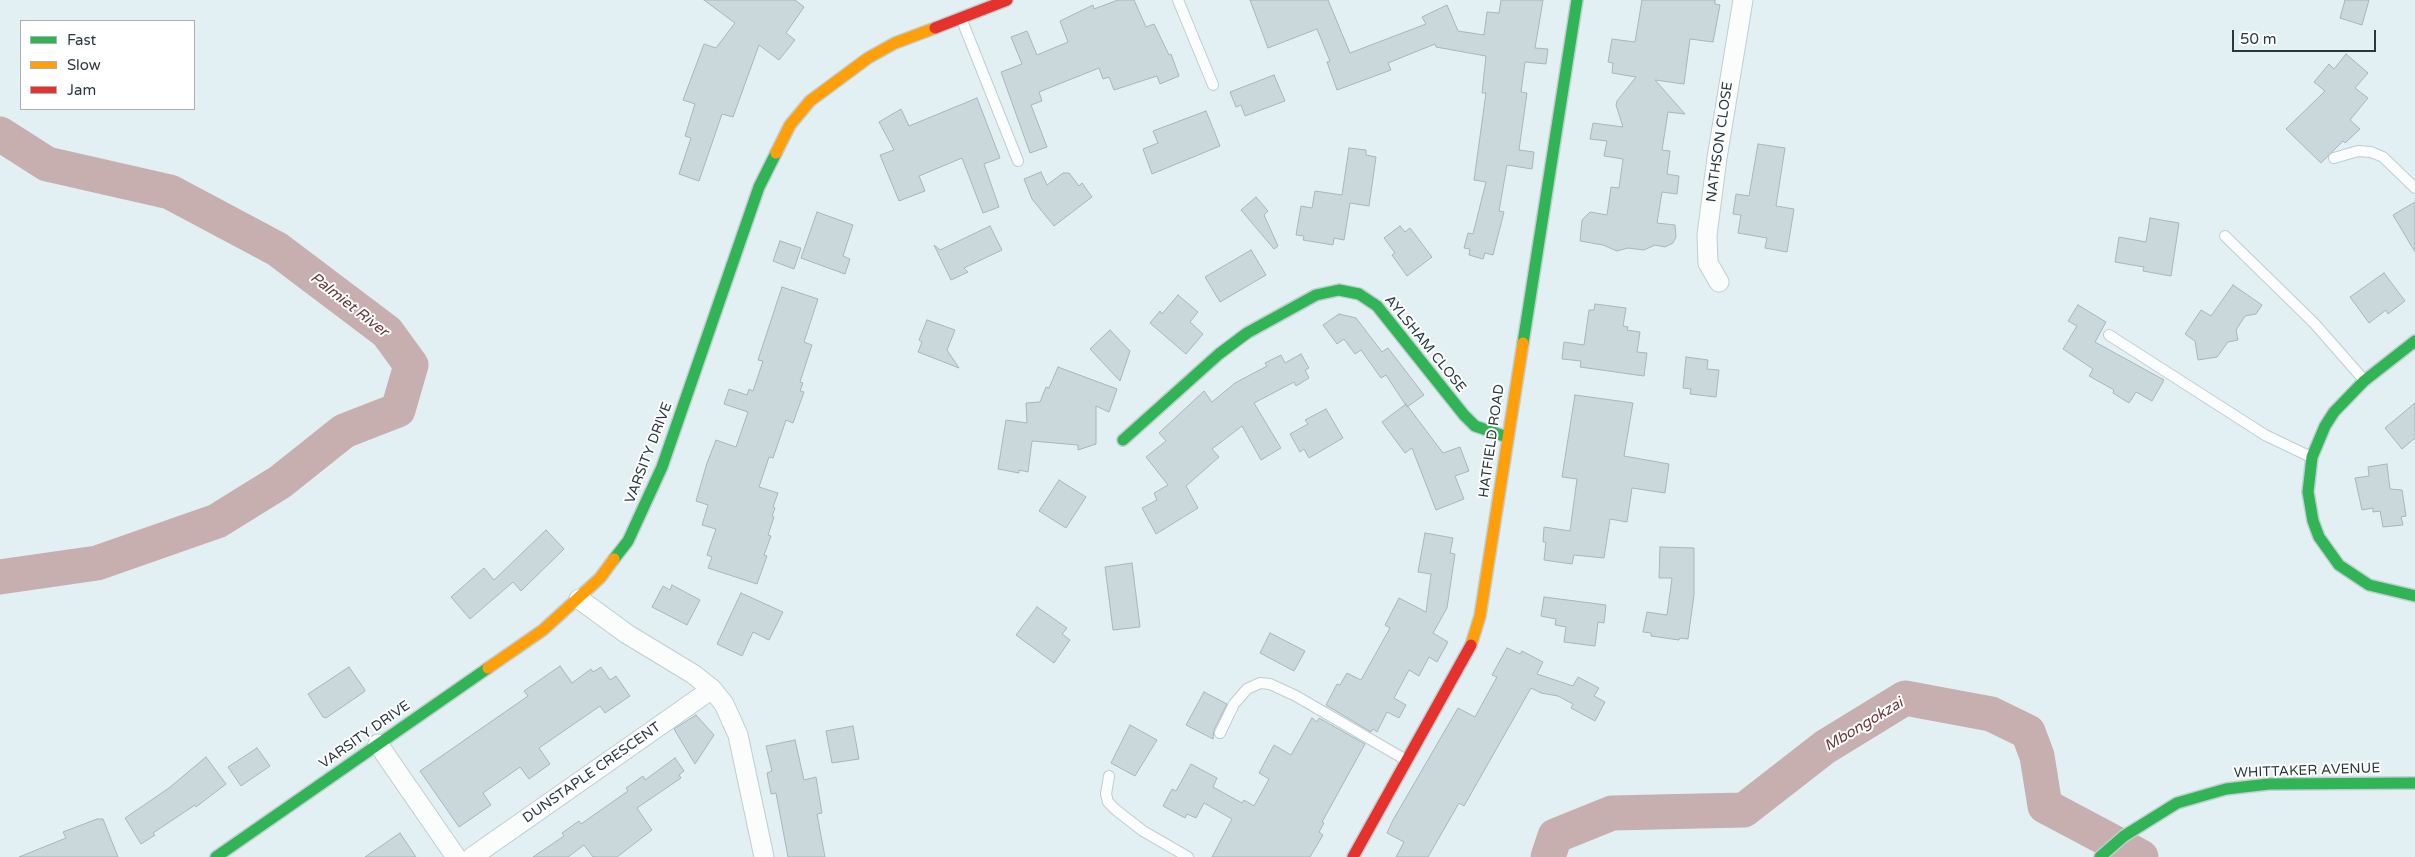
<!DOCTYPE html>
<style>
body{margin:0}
#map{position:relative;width:2415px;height:857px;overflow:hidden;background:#e2eff3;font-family:"Varela Round",sans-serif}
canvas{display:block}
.legend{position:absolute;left:20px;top:20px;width:175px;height:90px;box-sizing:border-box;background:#fff;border:1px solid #a9afb2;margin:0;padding:6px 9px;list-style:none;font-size:15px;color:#28383e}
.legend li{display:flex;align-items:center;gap:10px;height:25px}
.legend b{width:25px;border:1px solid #a9afb2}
.scale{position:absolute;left:2232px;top:30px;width:144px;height:22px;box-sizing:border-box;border:2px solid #28383e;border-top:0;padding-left:6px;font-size:15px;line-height:18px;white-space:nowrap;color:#28383e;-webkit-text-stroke:4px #fff;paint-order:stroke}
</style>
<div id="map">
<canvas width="2415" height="857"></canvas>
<ul class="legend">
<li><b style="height:6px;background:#30b455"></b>Fast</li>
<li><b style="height:6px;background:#ff9f0a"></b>Slow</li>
<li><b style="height:6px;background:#e5322d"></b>Jam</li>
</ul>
<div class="scale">50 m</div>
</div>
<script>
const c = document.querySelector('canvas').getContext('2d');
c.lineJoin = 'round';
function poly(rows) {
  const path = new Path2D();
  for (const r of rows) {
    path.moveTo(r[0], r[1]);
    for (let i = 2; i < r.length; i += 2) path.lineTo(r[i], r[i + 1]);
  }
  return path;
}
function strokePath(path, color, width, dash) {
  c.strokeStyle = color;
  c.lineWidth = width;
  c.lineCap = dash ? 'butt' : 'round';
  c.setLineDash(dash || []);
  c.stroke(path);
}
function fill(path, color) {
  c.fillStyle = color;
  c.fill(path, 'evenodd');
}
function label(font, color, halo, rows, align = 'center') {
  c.font = font + ' "Varela Round",sans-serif';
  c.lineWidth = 4;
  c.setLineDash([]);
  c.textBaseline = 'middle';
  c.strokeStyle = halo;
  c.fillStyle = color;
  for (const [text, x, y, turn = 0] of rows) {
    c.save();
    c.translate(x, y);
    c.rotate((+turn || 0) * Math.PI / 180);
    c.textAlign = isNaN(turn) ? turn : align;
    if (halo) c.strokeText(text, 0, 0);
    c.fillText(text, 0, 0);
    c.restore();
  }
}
const river = poly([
 [0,134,47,164,170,192,277,249,387,332,411,365,398,410,344,431,280,482,217,521,97,563,0,577],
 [1548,857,1555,836,1612,813,1744,810,1825,747,1905,698,1991,714,2028,732,2037,756,2045,806,2141,857]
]);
const building = poly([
 [704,0,795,0,804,7,786,33,795,40,779,60,759,45,733,117,722,114,699,181,679,174,691,138,685,136,695,104,683,100,704,44,716,48,735,23,704,0],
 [1118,0,1134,0,1146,27,1154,24,1169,55,1171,54,1179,76,1160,84,1157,76,1114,90,1109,77,1103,79,1099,68,1039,92,1042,101,1031,105,1047,147,1030,153,1001,72,1022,64,1011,37,1027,31,1037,55,1068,42,1060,21,1093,5,1094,9,1118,0],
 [1250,0,1328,0,1350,53,1426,24,1422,17,1447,5,1458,31,1484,35,1487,12,1499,13,1501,0,1543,0,1535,48,1548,49,1546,64,1525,62,1521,92,1527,93,1519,150,1534,152,1532,169,1507,165,1499,211,1504,212,1493,255,1485,253,1483,259,1469,255,1470,249,1464,248,1468,233,1473,234,1486,182,1474,180,1486,93,1482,93,1486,56,1436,47,1435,44,1388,63,1391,70,1337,90,1327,62,1330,61,1317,29,1268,48,1250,0],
 [1642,0,1715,0,1715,4,1720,5,1713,42,1690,39,1684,84,1655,80,1685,114,1668,112,1662,150,1670,151,1667,174,1679,176,1677,194,1662,192,1657,223,1675,225,1676,237,1673,243,1665,247,1655,245,1644,250,1628,248,1617,251,1603,245,1580,241,1582,220,1590,212,1607,215,1611,187,1619,188,1623,159,1604,156,1607,141,1590,139,1593,123,1623,127,1616,105,1617,101,1636,77,1612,73,1613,63,1608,62,1612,39,1635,42,1642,0],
 [2345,0,2369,0,2362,25,2340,18,2345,0],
 [2346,54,2368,73,2355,88,2368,98,2350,120,2360,129,2345,143,2343,141,2321,163,2286,129,2325,91,2314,82,2329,64,2334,69,2346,54],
 [1274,75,1285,101,1245,116,1241,105,1236,107,1230,92,1274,75],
 [977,98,1000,158,984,164,999,207,983,213,962,158,919,176,925,191,899,201,880,155,894,150,879,122,901,109,909,126,977,98],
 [1206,111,1220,146,1152,174,1143,149,1158,143,1153,131,1206,111],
 [1758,144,1785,148,1776,206,1794,209,1787,252,1765,248,1767,238,1738,233,1741,215,1733,214,1736,194,1749,196,1758,144],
 [1349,148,1366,150,1366,155,1376,157,1369,206,1350,203,1344,240,1334,238,1333,245,1303,240,1304,236,1296,235,1301,206,1312,208,1315,191,1342,195,1349,148],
 [1041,172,1047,185,1063,173,1069,173,1079,186,1082,183,1092,197,1054,226,1032,199,1024,179,1041,172],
 [1256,197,1268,211,1264,215,1278,246,1274,249,1241,210,1256,197],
 [2415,202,2415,252,2393,215,2415,202],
 [817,212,853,225,843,256,850,259,845,274,801,258,817,212],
 [2150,218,2179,223,2171,276,2143,271,2144,267,2115,262,2119,237,2146,242,2150,218],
 [990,226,1002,250,964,268,968,272,951,280,934,245,940,250,990,226],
 [1400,226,1405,232,1410,228,1432,257,1407,276,1392,255,1395,253,1384,238,1400,226],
 [780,241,801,248,794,269,773,261,780,241],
 [1251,250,1266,275,1220,302,1205,277,1251,250],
 [2384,273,2405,301,2388,314,2386,310,2369,323,2350,297,2384,273],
 [2233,285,2262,305,2256,314,2245,316,2236,330,2238,340,2228,342,2217,357,2198,360,2195,341,2185,334,2201,310,2211,316,2233,285],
 [782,287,818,299,804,342,812,345,800,382,803,383,800,391,804,392,793,423,786,420,773,458,769,457,759,487,778,493,773,507,775,508,772,516,774,517,768,535,771,536,764,555,767,556,757,584,708,568,712,557,707,555,716,529,702,525,708,505,696,501,707,463,716,440,736,447,748,412,724,404,729,389,747,395,749,389,753,391,763,361,758,360,782,287],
 [1178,295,1198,312,1190,322,1203,334,1186,354,1150,323,1160,311,1162,314,1178,295],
 [1595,304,1626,308,1623,326,1628,327,1627,330,1640,332,1637,352,1647,353,1644,376,1580,367,1581,361,1562,359,1564,342,1584,345,1589,310,1594,310,1595,304],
 [2078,305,2106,322,2095,342,2164,380,2152,401,2136,392,2129,403,2113,393,2114,390,2089,376,2093,369,2063,349,2077,326,2068,321,2078,305],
 [1339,314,1356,318,1382,352,1388,348,1424,395,1407,407,1386,375,1381,378,1361,350,1355,354,1344,339,1337,344,1323,325,1339,314],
 [927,320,955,330,947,350,959,368,918,352,922,342,919,340,927,320],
 [1110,330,1130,351,1120,381,1090,349,1110,330],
 [1301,354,1309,368,1305,370,1309,378,1296,386,1294,382,1254,403,1281,448,1261,460,1242,426,1212,449,1219,457,1186,486,1198,508,1156,534,1142,508,1157,500,1154,493,1168,485,1146,457,1166,441,1159,433,1204,391,1212,402,1235,383,1267,366,1265,363,1281,355,1285,363,1301,354],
 [1686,357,1708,360,1707,369,1719,370,1716,397,1690,394,1691,389,1683,388,1686,357],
 [1058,367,1117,389,1109,412,1096,406,1096,444,1078,450,1078,445,1032,441,1028,472,1019,470,1019,473,998,469,1006,420,1027,423,1026,403,1040,402,1046,387,1049,388,1058,367],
 [1575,395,1633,403,1624,456,1669,464,1665,493,1632,488,1627,522,1610,519,1604,558,1574,555,1572,564,1544,560,1546,542,1543,542,1544,527,1570,531,1577,479,1562,477,1575,395],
 [2415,403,2415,438,2402,449,2385,428,2415,403],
 [1406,404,1443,453,1460,447,1469,471,1455,476,1464,499,1436,510,1412,448,1405,453,1382,422,1406,404],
 [1326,409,1343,438,1309,458,1304,449,1300,452,1290,434,1308,424,1305,420,1326,409],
 [2387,464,2390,489,2402,490,2406,516,2401,517,2403,525,2383,527,2380,511,2373,512,2373,508,2362,510,2355,478,2369,476,2368,467,2387,464],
 [1059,480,1086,497,1066,528,1039,511,1059,480],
 [546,530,564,549,521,591,513,582,470,619,451,597,484,568,494,580,546,530],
 [1425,533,1453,538,1450,553,1455,554,1447,608,1433,633,1448,642,1437,662,1429,657,1419,676,1409,670,1394,698,1406,705,1399,718,1387,712,1377,732,1373,729,1371,732,1326,705,1337,684,1340,685,1347,673,1361,680,1390,628,1385,625,1399,598,1426,612,1431,574,1418,572,1425,533],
 [1660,547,1694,548,1694,595,1688,639,1680,638,1679,640,1651,636,1651,633,1643,632,1647,612,1667,615,1672,578,1659,578,1660,547],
 [1132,563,1140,627,1113,630,1105,567,1132,563],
 [672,585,700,600,687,625,652,607,663,586,670,590,672,585],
 [741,593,783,612,769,640,753,632,742,656,717,644,741,593],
 [1544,597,1606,605,1604,623,1598,622,1595,646,1564,642,1566,627,1555,625,1556,619,1541,616,1544,597],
 [1037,607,1067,628,1062,634,1070,640,1054,663,1016,635,1037,607],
 [1270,633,1305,651,1294,671,1260,653,1270,633],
 [1507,648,1520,654,1522,651,1543,662,1537,674,1573,686,1578,677,1599,688,1594,696,1605,702,1595,721,1571,708,1573,704,1558,696,1541,693,1531,688,1464,806,1459,803,1428,857,1396,857,1404,842,1387,833,1393,820,1458,708,1475,717,1497,677,1492,675,1507,648],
 [560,666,572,683,591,669,593,672,601,667,610,680,616,676,630,696,605,713,600,706,539,748,550,764,529,779,520,767,483,793,491,805,459,827,420,771,528,696,524,691,560,666],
 [349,667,365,690,364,692,326,718,323,717,308,694,349,667],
 [1204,692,1227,704,1214,730,1213,739,1186,725,1204,692],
 [696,715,714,735,695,764,674,729,696,715],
 [1312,718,1317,722,1319,718,1365,744,1322,822,1324,823,1319,832,1323,835,1310,857,1212,857,1232,819,1204,803,1196,818,1187,814,1185,818,1163,806,1172,789,1176,791,1191,764,1217,778,1213,787,1242,803,1244,800,1254,806,1269,779,1259,773,1274,745,1291,755,1312,718],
 [1130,725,1157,740,1135,776,1111,763,1130,725],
 [853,726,859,759,832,763,826,731,853,726],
 [795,740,804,780,816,777,822,813,817,814,825,857,788,857,776,793,771,794,767,773,772,771,766,746,795,740],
 [257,748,270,766,241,786,228,767,257,748],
 [206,757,226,784,196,807,195,805,153,833,155,835,141,844,125,818,169,788,206,757],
 [675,758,684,771,679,775,681,778,637,808,652,830,617,857,593,857,584,845,568,857,533,857,564,836,562,833,579,821,581,824,628,791,626,788,643,776,645,780,675,758],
 [97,819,103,819,118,857,19,857,66,838,63,832,97,819],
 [400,833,416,857,365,857,400,833]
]);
const lane = poly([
 [1178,0,1213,85],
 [961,18,1018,161],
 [2334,158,2358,151,2371,152,2383,157,2415,188],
 [2225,236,2314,323,2364,380],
 [2109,335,2265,435,2311,457],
 [1220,733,1234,704,1247,689,1260,683,1270,684,1296,696,1406,760],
 [1109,776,1106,794,1108,802,1116,810,1143,831,1188,857]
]);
const street = poly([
 [1719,282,1708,263,1707,235,1717,158,1743,0],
 [579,599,627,634,693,674,712,689,724,704,738,735,764,857],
 [378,744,456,857],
 [472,857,712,689]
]);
const fast = poly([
 [2415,341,2364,381,2334,412,2325,426,2312,457,2308,492,2313,521,2319,537,2339,565,2369,585,2415,596],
 [1523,343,1577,0],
 [1123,440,1219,354,1247,333,1316,295,1339,290,1359,294,1377,306,1464,415,1475,426,1507,437],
 [614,559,628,541,662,467,759,187,776,153],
 [216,857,488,668],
 [2100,857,2124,836,2177,803,2226,789,2269,784,2415,783]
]);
const slow = poly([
 [776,153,790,125,810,101,868,58,895,43,935,28],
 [1471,645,1480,616,1523,343],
 [488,668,543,630,600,578,614,559]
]);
const jam = poly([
 [935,28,1007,0],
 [1353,857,1471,645]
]);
const streetNames = [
 ["NATHSON CLOSE",1720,142,-82],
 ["AYLSHAM CLOSE",1425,344,51],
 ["HATFIELD ROAD",1492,441,-82],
 ["VARSITY DRIVE",649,453,-69],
 ["VARSITY DRIVE",365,735,-35],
 ["WHITTAKER AVENUE",2307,771,-2],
 ["DUNSTAPLE CRESCENT",592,773,-35]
];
const waterNames = [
 ["Palmiet River",349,305,38],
 ["Mbongokzai",1864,725,-31]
];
strokePath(river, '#c6afae', 35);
fill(building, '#cad7db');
strokePath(building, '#a8b6ba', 1);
strokePath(lane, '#c0cdd1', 12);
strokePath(street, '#c0cdd1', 21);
strokePath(fast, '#c0cdd1', 14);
strokePath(slow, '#c0cdd1', 14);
strokePath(jam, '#c0cdd1', 14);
strokePath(lane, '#fbfdfd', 10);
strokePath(street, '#fbfdfd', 19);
strokePath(fast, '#30b455', 11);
strokePath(slow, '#ff9f0a', 11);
strokePath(jam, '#e5322d', 11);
label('14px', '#28383e', '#fff', streetNames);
label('italic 15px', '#6b3633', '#fff', waterNames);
</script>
